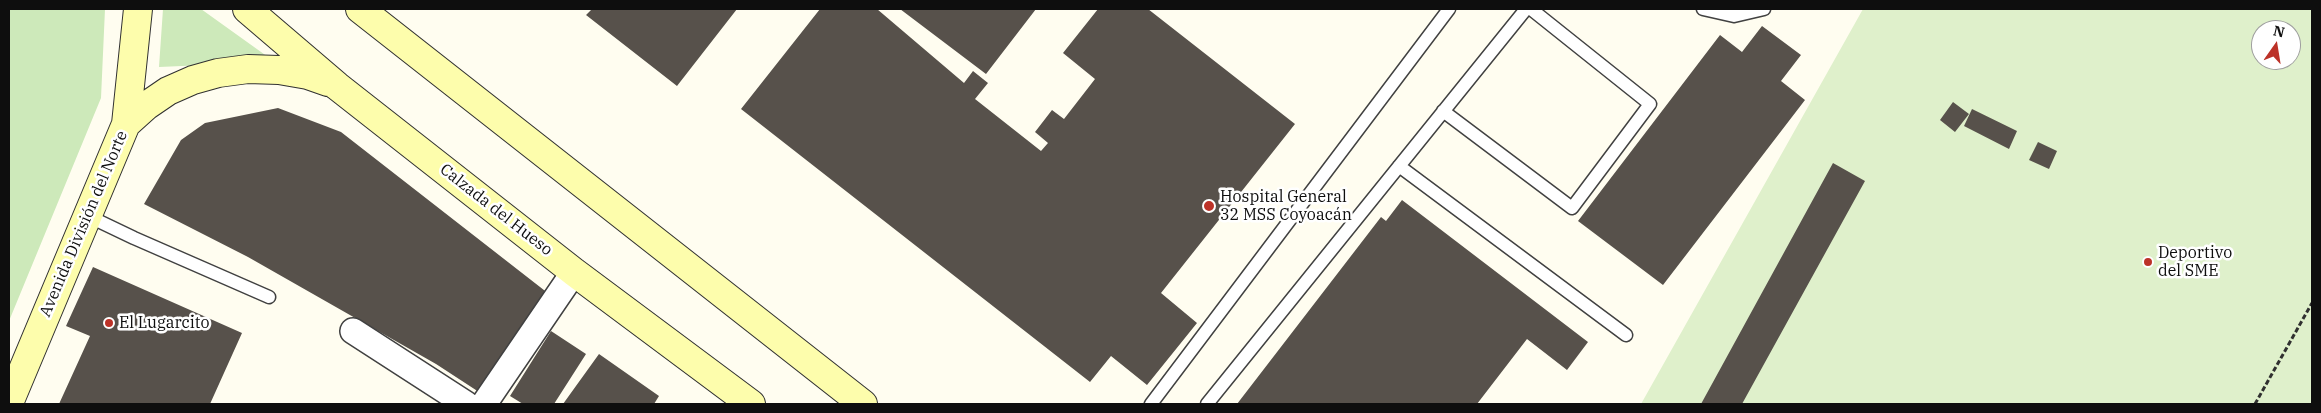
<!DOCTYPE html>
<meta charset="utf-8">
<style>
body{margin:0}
#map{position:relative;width:2321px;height:413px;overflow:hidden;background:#fffdf0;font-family:"IBM Plex Serif",serif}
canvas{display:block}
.frame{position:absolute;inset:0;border:10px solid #0e0e0e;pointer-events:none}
.north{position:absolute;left:2251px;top:20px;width:50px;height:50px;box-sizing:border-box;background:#fff;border:1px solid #9f9f9f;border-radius:50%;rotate:13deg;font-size:14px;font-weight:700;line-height:20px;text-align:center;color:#0e0e0e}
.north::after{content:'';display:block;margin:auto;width:18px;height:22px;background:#bc3228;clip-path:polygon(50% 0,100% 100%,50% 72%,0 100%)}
</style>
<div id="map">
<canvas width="2321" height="413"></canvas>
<div class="frame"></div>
<div class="north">N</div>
</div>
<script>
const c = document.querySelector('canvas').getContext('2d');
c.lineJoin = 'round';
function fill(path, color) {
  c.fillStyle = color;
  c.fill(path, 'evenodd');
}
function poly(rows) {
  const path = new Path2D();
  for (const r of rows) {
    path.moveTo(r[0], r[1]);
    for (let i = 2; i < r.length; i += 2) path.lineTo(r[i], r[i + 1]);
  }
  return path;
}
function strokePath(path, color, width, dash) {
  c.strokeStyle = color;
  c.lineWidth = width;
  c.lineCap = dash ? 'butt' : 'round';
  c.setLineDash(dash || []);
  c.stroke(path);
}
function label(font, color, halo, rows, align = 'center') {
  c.font = font + ' "IBM Plex Serif",serif';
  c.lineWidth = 5;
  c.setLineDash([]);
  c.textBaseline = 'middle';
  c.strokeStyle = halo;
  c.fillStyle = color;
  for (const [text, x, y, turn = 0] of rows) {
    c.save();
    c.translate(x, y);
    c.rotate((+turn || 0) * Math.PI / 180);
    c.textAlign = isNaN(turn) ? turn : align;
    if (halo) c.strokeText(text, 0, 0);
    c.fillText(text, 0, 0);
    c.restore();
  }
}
const green = poly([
 [9,9,105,9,101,98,9,321],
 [163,9,201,9,275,62,159,67]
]);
const pitch = poly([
 [1863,9,2312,9,2312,404,1641,404],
 [2261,30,2291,30,2291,60,2261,60]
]);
const building = poly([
 [592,9,737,9,677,86,586,15],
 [820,9,877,9,964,83,973,71,988,83,975,99,1041,151,1048,143,1035,132,1052,110,1064,119,1095,79,1063,53,1098,9,1148,9,1295,124,1161,293,1197,323,1147,385,1111,356,1090,382,741,109],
 [900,9,1036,9,986,74],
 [1762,26,1801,55,1781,81,1805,100,1663,285,1578,221,1720,35,1742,52],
 [1953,102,1969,114,1955,132,1940,120],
 [278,108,341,132,549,294,482,394,436,364,248,257,144,204,181,140,205,123],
 [1972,109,2017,131,2009,149,1964,126],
 [2038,142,2057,151,2049,169,2029,160],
 [1833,163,1865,181,1742,404,1701,404],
 [1402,200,1588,342,1567,370,1527,339,1477,404,1237,404,1381,217,1386,221],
 [93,267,242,333,210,404,59,404,90,336,66,326],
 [551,331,586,354,554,404,523,404,510,396],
 [599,354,659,396,654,404,563,404]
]);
const path = poly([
 [2255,404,2312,303]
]);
const lane = poly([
 [1703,9,1734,16,1764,9],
 [1443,111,1572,208,1650,104,1531,9],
 [1399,166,1626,335],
 [88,216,134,238,269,297],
 [1151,404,1449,9],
 [1207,404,1526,9]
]);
const street = poly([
 [353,331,466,404],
 [484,404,574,272]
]);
const secondary = poly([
 [247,9,337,86,574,272,751,404],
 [360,9,863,404],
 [126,124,146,106,168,91,193,80,218,73,248,69,279,70,308,75,328,82],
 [9,403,126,124,138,9]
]);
const markers = [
 [1209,206,6,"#bc3228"],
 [2148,262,5,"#bc3228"],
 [109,323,5,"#bc3228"]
];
const poiNames = [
 ["Hospital General",1220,197],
 ["32 MSS Coyoacán",1220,215],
 ["Deportivo",2158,253],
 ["del SME",2158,271],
 ["El Lugarcito",119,323]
];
const streetNames = [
 ["Calzada del Hueso",496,210,38],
 ["Avenida División del Norte",84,224,-67]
];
fill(green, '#cde9ba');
fill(pitch, '#dff0cb');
fill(building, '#57514b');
strokePath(lane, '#414141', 15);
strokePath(street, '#414141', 28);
strokePath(secondary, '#303030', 30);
strokePath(path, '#303030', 3, [5, 2.5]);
strokePath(lane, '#fff', 12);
strokePath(street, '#fff', 25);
strokePath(secondary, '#fdfdac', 28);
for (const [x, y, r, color] of markers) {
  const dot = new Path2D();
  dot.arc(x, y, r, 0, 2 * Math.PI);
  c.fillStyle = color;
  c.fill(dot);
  strokePath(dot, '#fff', 2);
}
label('16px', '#0e0e0e', '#fff', poiNames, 'left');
label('16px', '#0e0e0e', '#fff', streetNames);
</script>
